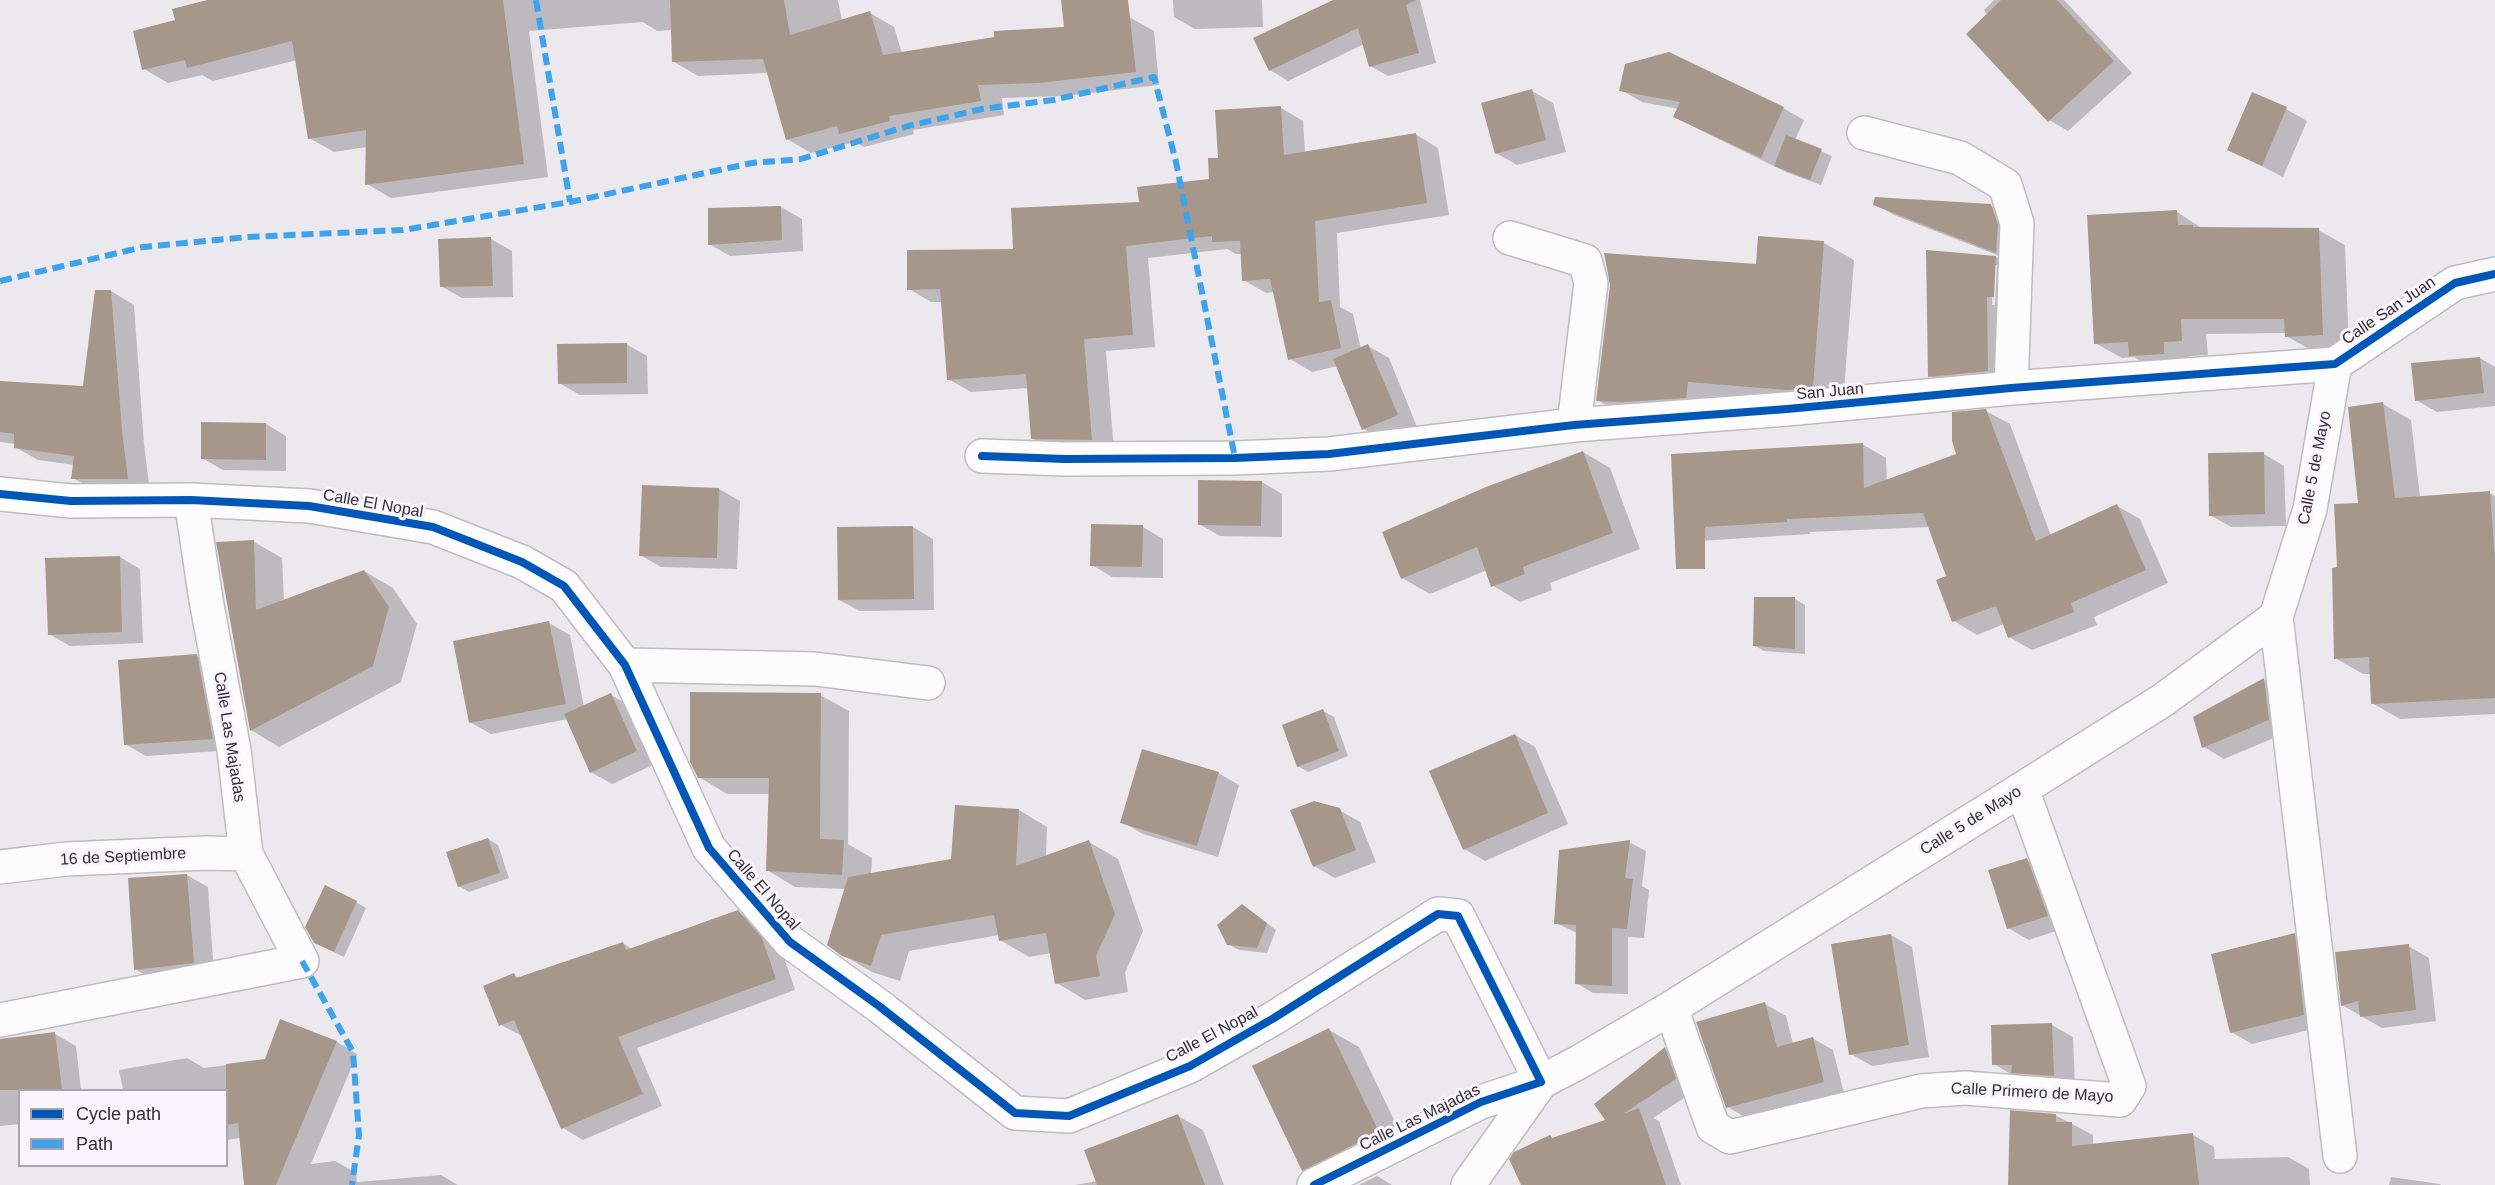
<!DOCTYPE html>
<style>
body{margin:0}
#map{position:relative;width:2495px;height:1185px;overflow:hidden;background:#ece9ee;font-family:Helvetica,sans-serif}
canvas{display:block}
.legend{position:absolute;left:18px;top:1089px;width:210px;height:78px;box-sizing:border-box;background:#f9f4fd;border:2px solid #a9a5ac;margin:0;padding:8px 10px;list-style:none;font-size:18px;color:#312f32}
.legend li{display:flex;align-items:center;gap:12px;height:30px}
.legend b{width:30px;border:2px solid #a9a5ac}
</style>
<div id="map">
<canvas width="2495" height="1185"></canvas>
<ul class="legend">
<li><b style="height:8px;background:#0057b8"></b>Cycle path</li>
<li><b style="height:8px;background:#3ea3eb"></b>Path</li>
</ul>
</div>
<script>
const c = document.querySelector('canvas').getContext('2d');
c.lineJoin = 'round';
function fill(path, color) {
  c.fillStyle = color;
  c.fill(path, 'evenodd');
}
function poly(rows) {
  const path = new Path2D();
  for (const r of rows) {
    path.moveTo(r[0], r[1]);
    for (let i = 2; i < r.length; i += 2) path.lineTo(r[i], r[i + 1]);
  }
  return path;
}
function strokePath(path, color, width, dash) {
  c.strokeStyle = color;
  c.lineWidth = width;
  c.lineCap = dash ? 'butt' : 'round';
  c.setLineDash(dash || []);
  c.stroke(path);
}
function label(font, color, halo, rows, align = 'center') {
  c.font = font + ' Helvetica,sans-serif';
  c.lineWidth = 6;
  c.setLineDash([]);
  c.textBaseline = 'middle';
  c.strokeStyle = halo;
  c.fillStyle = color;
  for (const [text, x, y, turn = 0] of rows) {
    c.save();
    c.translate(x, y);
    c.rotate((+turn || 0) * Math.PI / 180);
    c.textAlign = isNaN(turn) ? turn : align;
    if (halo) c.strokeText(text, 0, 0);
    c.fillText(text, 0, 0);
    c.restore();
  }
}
const shadow = poly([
 [213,0,838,0,842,21,870,13,894,27,902,53,1129,17,1154,31,1159,85,1064,96,1002,98,1004,115,913,130,914,134,864,147,855,142,811,153,787,139,769,73,698,76,674,62,673,30,657,31,643,22,529,31,548,177,391,198,367,184,367,147,334,152,309,138,297,60,213,81,202,75,168,83,144,69,177,21],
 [1173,0,1262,0,1263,27,1195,29,1174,17],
 [1336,0,1420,0,1436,63,1388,76,1370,66,1364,44,1288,81,1270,70,1255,38],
 [1994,0,2064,0,2132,73,2068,131,2049,120,1984,10],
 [1621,90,1783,108,1804,120,1795,140,1832,156,1821,185,1786,172,1696,128,1675,116,1679,109,1642,102],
 [1532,91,1553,103,1566,152,1517,165,1496,153],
 [1281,108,1303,121,1305,153,1415,134,1438,148,1449,215,1337,233,1340,307,1353,314,1361,349,1368,346,1389,358,1417,427,1384,441,1364,429,1338,366,1312,372,1290,359,1275,292,1266,293,1243,280,1242,254,1236,254,1227,249,1148,258,1155,347,1106,351,1114,452,1055,451,1032,438,1029,388,971,392,948,379,943,302,931,302,909,289,1210,180,1219,159],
 [2286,109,2307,121,2283,177,2228,149],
 [1875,204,1991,206,2011,217,2002,257,1894,215],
 [781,207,802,219,803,251,730,256,709,244,710,210],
 [2177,212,2203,229,2318,230,2345,245,2349,350,2313,351,2286,336,2286,333,2206,334,2208,355,2190,356,2190,369,2157,371,2134,357,2122,358,2095,343],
 [491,239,512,251,513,297,462,298,441,286],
 [1824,243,1854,260,1843,404,1628,417,1597,400,1757,266],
 [1996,257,2017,269,2009,383,1950,388,1930,376],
 [1994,265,1997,265,1995,305,1992,305],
 [111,291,134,305,144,444,150,492,96,491,73,478,75,465,38,460,15,447,15,444,0,442,0,383,84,387],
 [626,344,647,356,648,394,580,395,559,383],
 [2480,358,2495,367,2495,406,2437,412,2416,400],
 [2383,404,2411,420,2420,497,2489,493,2495,496,2495,714,2400,719,2372,703,2371,674,2363,674,2335,658,2339,569,2360,504],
 [1986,411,2010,424,2051,536,2117,506,2140,519,2168,583,2094,617,2097,625,2032,650,2009,637,2004,624,1977,635,1954,621,1948,577,1930,527,1810,532,1810,534,1699,541,1676,528,1862,444,1886,458,1887,482,1958,455],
 [266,424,286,436,286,471,223,470,202,458],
 [1583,452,1610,468,1640,549,1550,583,1552,590,1520,602,1492,585,1487,570,1430,594,1402,578],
 [2264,454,2284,466,2286,526,2231,527,2210,515],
 [1262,482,1282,494,1282,537,1220,536,1199,524],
 [719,489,740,501,737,569,661,567,640,555],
 [913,527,933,539,934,610,860,611,839,600],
 [1143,527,1163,539,1163,578,1112,577,1092,565],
 [254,542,282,558,284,601,364,571,393,588,417,624,401,682,279,747,251,730],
 [120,557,140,569,143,643,70,646,49,634],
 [1795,599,1805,605,1805,654,1764,651,1754,645],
 [549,623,570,635,584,707,611,695,632,707,657,763,612,784,591,772,568,719,491,734,470,722],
 [197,656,218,668,233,750,146,756,125,744],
 [2264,680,2285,691,2290,731,2224,759,2204,747,2195,717],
 [820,695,849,711,848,844,872,858,871,875,952,860,1019,810,1047,827,1046,857,1089,842,1118,859,1143,931,1125,973,1128,992,1085,1000,1057,983,1051,953,1029,957,1000,940,999,935,909,951,900,981,872,972,843,955,846,889,795,887,767,870,770,794,727,794,699,777],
 [1323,711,1334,717,1348,756,1308,772,1298,766],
 [1515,735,1535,747,1568,824,1485,861,1464,849],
 [1218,773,1239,785,1218,857,1143,834,1122,822],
 [1339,810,1360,822,1376,862,1335,878,1314,866],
 [488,839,498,845,509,878,469,892,459,886],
 [1629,842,1646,851,1642,886,1649,890,1644,938,1628,937,1628,994,1593,993,1576,983,1577,933,1556,923],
 [2027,860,2048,872,2068,927,2029,940,2008,928],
 [187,875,208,887,214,974,156,981,135,969],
 [356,902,366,908,344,957,326,948],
 [737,912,758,923,782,951,795,990,637,1048,662,1106,583,1140,563,1128,522,1036,501,1025,514,975,520,979,623,943,632,949],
 [1252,912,1276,930,1267,953,1239,950,1228,944],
 [1891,935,1912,947,1929,1057,1872,1066,1851,1054],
 [2294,935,2315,947,2325,1026,2252,1044,2231,1032],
 [2408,946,2429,958,2436,1021,2382,1028,2342,1005],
 [1765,1004,1786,1016,1793,1044,1812,1038,1833,1050,1844,1093,1748,1119,1728,1107],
 [281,1021,337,1042,357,1054,311,1164,335,1161,356,1173,357,1182,441,1175,458,1185,245,1185,241,1138,226,1140,226,1090,123,1090,119,1070,187,1058,204,1068,266,1060],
 [2052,1025,2073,1037,2075,1087,2014,1076,1994,1064],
 [1329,1030,1359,1047,1408,1149,1329,1185,1303,1170],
 [55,1034,76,1046,81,1090,20,1090,20,1124,0,1126,0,1040],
 [1665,1049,1684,1060,1695,1091,1653,1118,1659,1121,1681,1185,1523,1185,1550,1137,1553,1139,1608,1120],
 [2055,1115,2093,1135,2093,1145,2193,1135,2214,1147,2215,1159,2288,1157,2309,1169,2310,1185,2010,1185],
 [1178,1116,1203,1130,1224,1185,1075,1185,1097,1181],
 [1377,1176,1392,1185,1359,1185],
 [2391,1177,2440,1184,2441,1185,2389,1185]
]);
const building = poly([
 [207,0,503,0,524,164,365,185,366,130,308,139,292,41,187,68,185,60,142,70,133,31,175,20,172,9],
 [670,0,784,0,790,35,870,11,883,55,994,37,994,31,1064,27,1061,0,1128,0,1136,72,1039,83,978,85,981,101,889,116,890,121,839,134,837,126,786,140,763,59,672,62],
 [1333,0,1416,0,1406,5,1419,53,1369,67,1358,28,1269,71,1253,38],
 [2001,0,2057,0,2114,61,2048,122,1966,34],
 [1669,52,1784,107,1761,158,1673,117,1680,102,1619,91,1625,64],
 [1532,89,1546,140,1495,154,1481,103],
 [2252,92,2287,107,2262,166,2227,150],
 [1281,106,1284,155,1416,133,1427,203,1315,221,1319,302,1331,300,1341,348,1288,360,1270,279,1242,281,1240,241,1212,242,1212,236,1126,246,1133,335,1084,339,1092,440,1031,439,1026,374,947,380,940,289,907,290,907,250,1013,249,1011,208,1139,202,1137,187,1209,179,1208,158,1218,158,1215,110],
 [1786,135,1822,149,1810,180,1774,166],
 [1875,197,1991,204,1998,225,1996,253,1873,205],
 [781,206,782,240,708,245,708,208],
 [2177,210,2178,225,2193,225,2193,227,2319,228,2323,335,2285,337,2284,319,2181,319,2182,341,2164,342,2164,354,2129,356,2128,342,2094,344,2087,215],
 [1758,236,1824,241,1813,388,1787,390,1688,382,1686,398,1623,402,1596,401,1610,285,1604,253,1756,264],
 [491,237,493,286,440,287,438,239],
 [1926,250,1996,256,1994,297,1987,297,1988,371,1928,377],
 [95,290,111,290,122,430,128,479,71,479,74,456,14,448,14,434,0,432,0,381,83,386],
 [627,343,627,383,558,384,557,344],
 [1368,344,1398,415,1362,430,1333,359],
 [2480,357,2484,393,2415,401,2411,363],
 [2383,402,2395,498,2490,491,2495,560,2495,698,2371,704,2369,657,2334,659,2332,568,2337,567,2334,504,2358,503,2348,407],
 [1986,409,2036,541,2117,504,2146,570,2071,603,2074,612,2008,638,1996,606,1952,622,1936,580,1946,576,1923,513,1787,519,1787,522,1705,527,1705,569,1676,569,1671,454,1863,443,1864,488,1956,454,1952,441,1952,412],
 [201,422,266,423,266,460,201,459],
 [1583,451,1613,533,1523,567,1525,574,1491,587,1477,547,1401,579,1382,532,1486,487],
 [2264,452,2265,514,2209,516,2208,453],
 [1198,480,1262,481,1261,526,1198,525],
 [642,485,719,488,717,558,639,556],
 [1091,524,1143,525,1142,567,1090,566],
 [913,526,914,599,838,600,837,527],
 [254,540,256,610,364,570,389,607,373,666,250,731,216,542],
 [120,556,122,632,48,635,45,558],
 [1754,597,1795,597,1795,649,1753,646],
 [549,621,566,704,469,723,453,641],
 [197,654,213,739,124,745,118,660],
 [2264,678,2269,720,2202,748,2193,717],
 [690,692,821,693,820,839,844,840,842,875,766,871,769,778,698,778,690,762],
 [611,693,637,751,590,773,564,714],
 [1323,709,1339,751,1297,767,1282,725],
 [1515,734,1548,813,1463,850,1429,771],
 [1142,749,1219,772,1197,846,1120,823],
 [1314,801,1340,808,1356,850,1313,867,1290,810],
 [955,805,1019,809,1016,866,1089,840,1115,914,1096,956,1100,976,1055,984,1046,933,999,941,994,915,881,935,871,966,842,956,827,945,848,877,951,859],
 [488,838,500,873,458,887,446,852],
 [1630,840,1625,878,1633,879,1627,929,1612,928,1612,986,1575,984,1576,925,1554,924,1559,850],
 [2027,858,2048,916,2007,929,1988,870],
 [187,874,194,963,134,970,128,878],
 [325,885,357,901,334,952,314,943,305,927],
 [1242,904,1267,923,1257,948,1227,945,1217,925],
 [738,910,762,938,776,979,618,1037,643,1094,561,1129,514,1020,499,1026,483,986,514,973,516,978,623,942,626,950],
 [2295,933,2304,1015,2230,1033,2211,954],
 [1891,934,1909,1045,1849,1055,1831,944],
 [2409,944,2416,1010,2360,1017,2358,1001,2341,1006,2335,952],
 [1765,1002,1777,1047,1813,1037,1824,1082,1726,1108,1696,1022],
 [280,1019,337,1041,276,1185,244,1185,238,1123,226,1125,226,1064,265,1059],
 [2052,1023,2054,1076,2011,1073,2012,1065,1992,1065,1991,1025],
 [1329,1028,1379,1132,1302,1171,1252,1066],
 [55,1032,62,1090,0,1090,0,1039],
 [1665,1047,1676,1079,1623,1114,1639,1108,1666,1185,1521,1185,1509,1159,1514,1152,1550,1135,1552,1138,1605,1120,1594,1104],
 [2010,1110,2056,1114,2056,1122,2072,1122,2072,1146,2193,1133,2199,1185,2008,1185],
 [1178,1114,1205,1185,1097,1185,1084,1150]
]);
const minor = poly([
 [1864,133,1960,158,2005,185,2017,223,2011,388],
 [1510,238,1585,261,1591,283,1574,425],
 [982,456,1065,459,1235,458,1329,454,1574,425,1787,409,2011,388,2335,364,2455,283,2495,274],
 [0,494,71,501,191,500,309,506,433,527,522,562,564,586,625,665,709,848,790,942,879,1006,1015,1113,1069,1116,1190,1066,1274,1018,1438,914,1458,916,1541,1082,1481,1102,1314,1185],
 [2276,617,2340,1156],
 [625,665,815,669,928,683],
 [0,867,66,859,207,853,246,854],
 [1671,1008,1713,1127,1730,1137,1921,1091,1965,1088,2120,1100,2129,1086,2022,789],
 [0,1020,302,961,246,854,234,750,206,600,191,500],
 [1468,1185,1541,1082,1581,1061,1671,1008,2022,789,2163,700,2276,617,2310,509,2335,364]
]);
const quiet = poly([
 [536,0,570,202],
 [0,281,143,247,248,237,403,230,570,202,752,163,801,159,908,126,982,109,1053,100,1154,77,1176,162,1235,458],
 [302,961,353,1052,359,1135,352,1185]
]);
const cycleway = poly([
 [982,456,1065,459,1235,458,1329,454,1574,425,1787,409,2011,388,2335,364,2455,283,2495,274],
 [0,494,71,501,191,500,309,506,433,527,522,562,564,586,625,665,709,848,790,942,879,1006,1015,1113,1069,1116,1190,1066,1274,1018,1438,914,1458,916,1541,1082,1481,1102,1314,1185]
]);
const streetNames = [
 ["Calle San Juan",2389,311,-34],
 ["San Juan",1830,392,-5],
 ["Calle 5 de Mayo",2315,468,-79],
 ["Calle El Nopal",373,504,10],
 ["Calle Las Majadas",229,737,81],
 ["Calle 5 de Mayo",1971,821,-32],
 ["16 de Septiembre",123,857,-3],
 ["Calle El Nopal",763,890,49],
 ["Calle El Nopal",1212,1035,-28],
 ["Calle Primero de Mayo",2032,1093,3],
 ["Calle Las Majadas",1420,1118,-26]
];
fill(shadow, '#0003');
fill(building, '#a7978a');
strokePath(minor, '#bebcc0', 36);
strokePath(minor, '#fcfcfc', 33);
strokePath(quiet, '#3ea3eb', 6, [12, 6]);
strokePath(cycleway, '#0057b8', 8);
label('16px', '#312f32', '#f9f4fd', streetNames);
</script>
